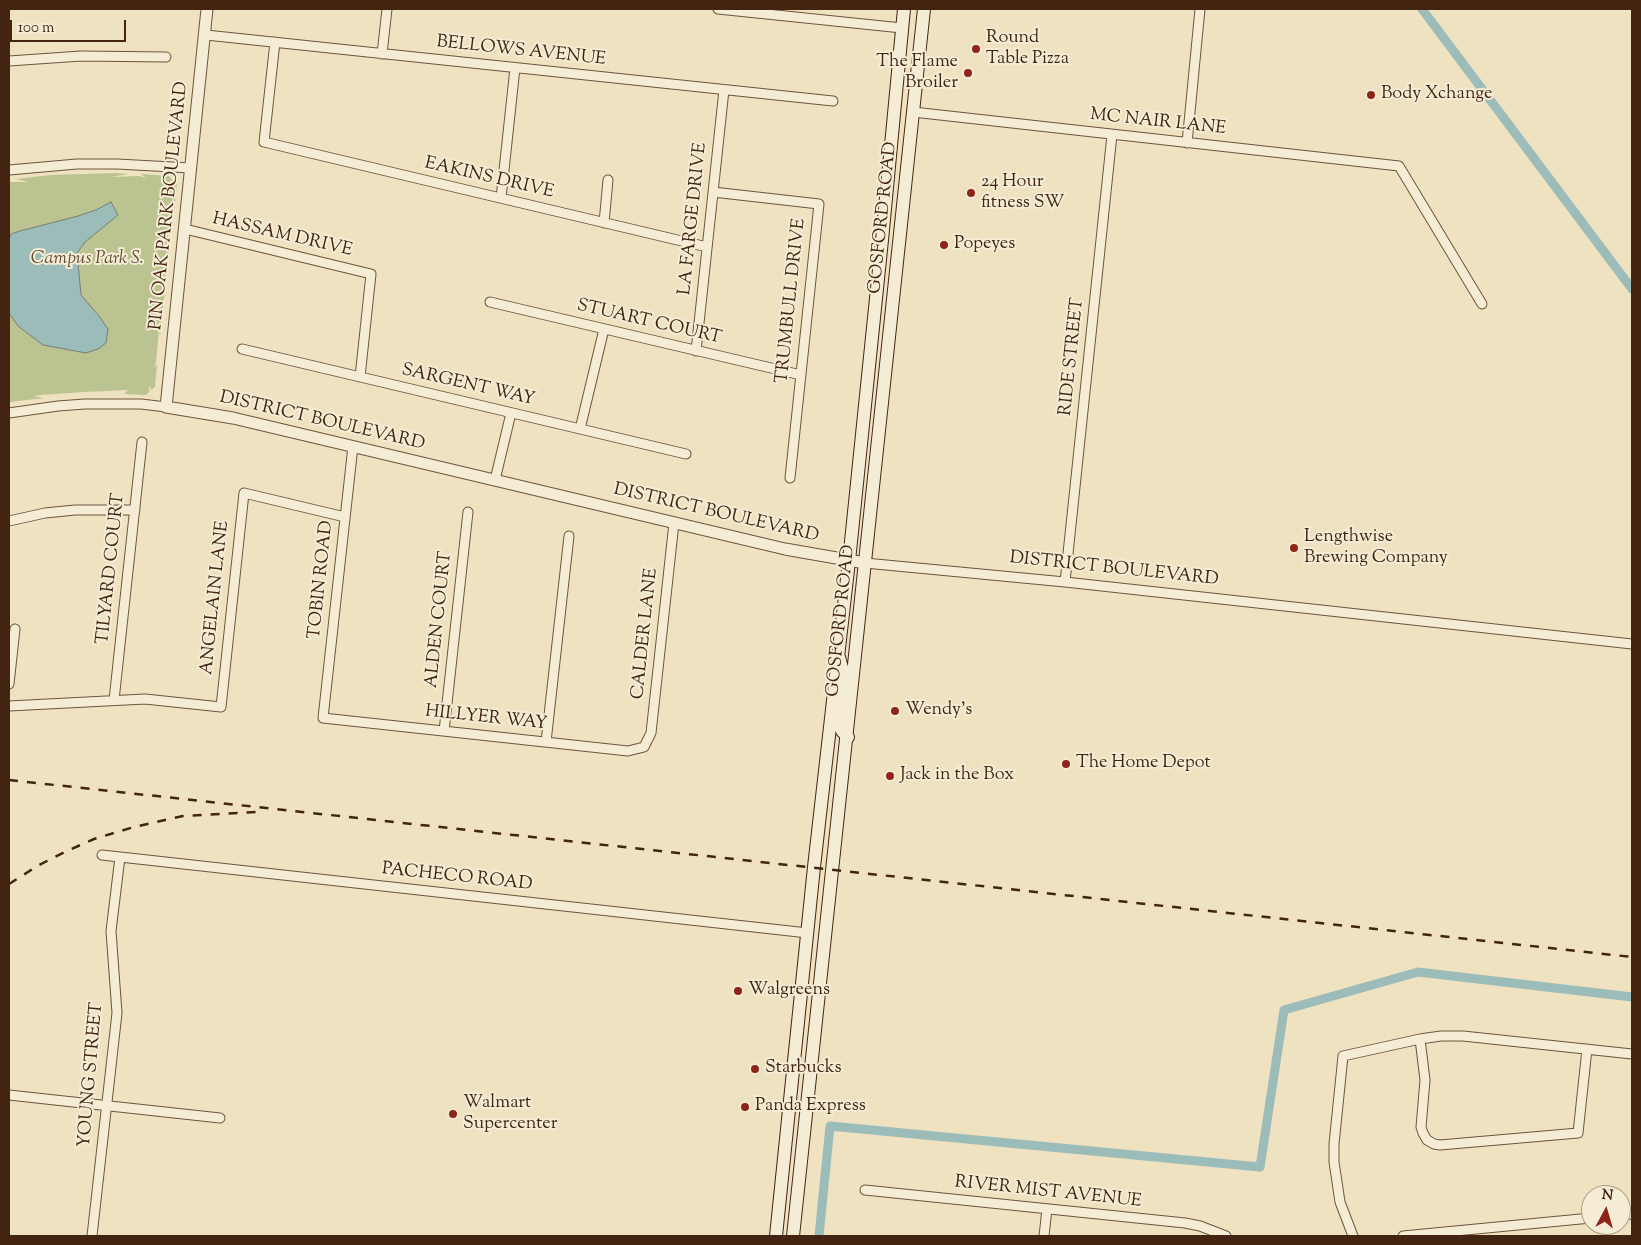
<!DOCTYPE html>
<style>
body{margin:0}
#map{position:relative;width:1641px;height:1245px;overflow:hidden;background:#efe2c0;font-family:"Sorts Mill Goudy",serif}
canvas{display:block}
.frame{position:absolute;inset:0;border:10px solid #432411;pointer-events:none}
.north{position:absolute;left:1581px;top:1185px;width:50px;height:50px;box-sizing:border-box;background:#f5ecd6;border:1px solid #ae9c87;border-radius:50%;rotate:6deg;font-size:14px;font-weight:700;line-height:20px;text-align:center;color:#432411}
.north::after{content:'';display:block;margin:auto;width:18px;height:22px;background:#8f2418;clip-path:polygon(50% 0,100% 100%,50% 72%,0 100%)}
.scale{position:absolute;left:10px;top:20px;width:116px;height:22px;box-sizing:border-box;border:2px solid #432411;border-top:0;padding-left:6px;font-size:15px;line-height:18px;white-space:nowrap;color:#432411;-webkit-text-stroke:4px #f5ecd6;paint-order:stroke}
</style>
<div id="map">
<canvas width="1641" height="1245"></canvas>
<div class="frame"></div>
<div class="north">N</div>
<div class="scale">100 m</div>
</div>
<script>
const c = document.querySelector('canvas').getContext('2d');
c.lineJoin = 'round';
function fill(path, color) {
  c.fillStyle = color;
  c.fill(path, 'evenodd');
}
function poly(rows) {
  const path = new Path2D();
  for (const r of rows) {
    path.moveTo(r[0], r[1]);
    for (let i = 2; i < r.length; i += 2) path.lineTo(r[i], r[i + 1]);
  }
  return path;
}
function strokePath(path, color, width, dash) {
  c.strokeStyle = color;
  c.lineWidth = width;
  c.lineCap = dash ? 'butt' : 'round';
  c.setLineDash(dash || []);
  c.stroke(path);
}
function label(font, color, halo, rows, align = 'center') {
  c.font = font + ' "Sorts Mill Goudy",serif';
  c.lineWidth = 4;
  c.setLineDash([]);
  c.textBaseline = 'middle';
  c.strokeStyle = halo;
  c.fillStyle = color;
  for (const [text, x, y, turn = 0] of rows) {
    c.save();
    c.translate(x, y);
    c.rotate((+turn || 0) * Math.PI / 180);
    c.textAlign = isNaN(turn) ? turn : align;
    if (halo) c.strokeText(text, 0, 0);
    c.fillText(text, 0, 0);
    c.restore();
  }
}
const green = poly([
 [115,173,128,174,111,177,139,176,146,178,141,174,169,176,172,180,170,182,171,184,174,182,177,184,174,213,171,208,167,248,170,241,160,337,159,328,156,362,154,368,157,364,155,387,151,390,150,387,148,388,150,391,146,395,124,394,128,390,84,392,41,395,33,396,44,398,10,402,9,401,9,182,28,182,16,179,51,175]
]);
const water = poly([
 [111,202,118,215,85,242,77,253,81,295,99,316,108,329,106,343,98,349,86,353,43,345,18,326,9,313,9,239,11,234,20,231,78,216,96,210,111,202]
]);
const canal = poly([
 [1422,9,1632,289],
 [819,1236,830,1126,1260,1167,1284,1010,1418,972,1632,997]
]);
const minor = poly([
 [718,9,902,28],
 [206,35,833,101],
 [275,42,264,142,707,247],
 [382,54,387,9],
 [9,61,81,56,166,57],
 [913,112,1399,166,1482,304],
 [1187,143,1200,9],
 [9,170,77,164,117,164,191,168],
 [713,192,819,204,790,478],
 [501,198,515,68],
 [604,223,608,180],
 [185,229,371,274,360,377],
 [490,302,801,375],
 [242,349,686,454],
 [696,351,724,90],
 [9,413,58,406,85,404,141,404,166,407],
 [580,429,604,329],
 [353,446,323,718,628,751,644,747,651,733,674,523],
 [495,480,511,413],
 [9,521,45,513,75,510,135,510],
 [865,563,1065,582,1632,644],
 [1065,582,1112,135],
 [9,684,15,629],
 [114,700,142,442],
 [9,706,145,699,221,707,244,493,345,517],
 [444,731,468,512],
 [546,742,569,536],
 [102,855,808,933],
 [1420,1039,1425,1080,1421,1127,1423,1133,1427,1140,1434,1144,1440,1145,1578,1133,1587,1049],
 [9,1095,220,1118],
 [865,1190,1185,1223,1200,1226,1226,1236],
 [1621,1215,1632,1214],
 [92,1236,117,1013,111,931,120,857],
 [1044,1236,1047,1209],
 [1353,1236,1340,1202,1334,1162,1334,1144,1343,1056,1420,1039,1441,1036,1463,1036,1632,1054],
 [1403,1236,1591,1218]
]);
const tertiary = poly([
 [207,9,166,407,233,418,785,549,865,563]
]);
const secondary = poly([
 [839,657,844,675,840,723,842,731,848,737],
 [776,1236,814,867,849,561,882,240,904,9],
 [793,1236,924,9]
]);
const rail = poly([
 [9,780,1632,957],
 [9,884,39,865,67,851,94,839,134,827,183,816,257,812]
]);
const markers = [
 [976,49,5,"#8f2418"],
 [968,73,5,"#8f2418"],
 [1371,95,5,"#8f2418"],
 [971,193,5,"#8f2418"],
 [944,245,5,"#8f2418"],
 [1294,548,5,"#8f2418"],
 [895,711,5,"#8f2418"],
 [1066,764,5,"#8f2418"],
 [890,776,5,"#8f2418"],
 [738,991,5,"#8f2418"],
 [755,1069,5,"#8f2418"],
 [745,1107,5,"#8f2418"],
 [453,1114,5,"#8f2418"]
];
const poiNames = [
 ["Round",986,39],
 ["Table Pizza",986,60],
 ["The Flame",958,63,"right"],
 ["Broiler",958,84,"right"],
 ["Body Xchange",1381,95],
 ["24 Hour",981,183],
 ["fitness SW",981,204],
 ["Popeyes",954,245],
 ["Lengthwise",1304,538],
 ["Brewing Company",1304,559],
 ["Wendy's",905,711],
 ["The Home Depot",1076,764],
 ["Jack in the Box",900,776],
 ["Walgreens",748,991],
 ["Starbucks",765,1069],
 ["Walmart",463,1104],
 ["Supercenter",463,1125],
 ["Panda Express",755,1107]
];
const streetNames = [
 ["BELLOWS AVENUE",521,52,6],
 ["MC NAIR LANE",1158,123,6],
 ["EAKINS DRIVE",489,179,13],
 ["PIN OAK PARK BOULEVARD",170,206,-84],
 ["GOSFORD ROAD",884,218,-84],
 ["LA FARGE DRIVE",694,219,-84],
 ["HASSAM DRIVE",282,236,13],
 ["TRUMBULL DRIVE",792,301,-84],
 ["STUART COURT",649,323,13],
 ["RIDE STREET",1073,357,-84],
 ["SARGENT WAY",468,386,13],
 ["DISTRICT BOULEVARD",322,422,13],
 ["DISTRICT BOULEVARD",716,514,13],
 ["TILYARD COURT",112,569,-84],
 ["DISTRICT BOULEVARD",1114,570,6],
 ["TOBIN ROAD",322,580,-84],
 ["ANGELAIN LANE",216,598,-84],
 ["ALDEN COURT",440,620,-84],
 ["GOSFORD ROAD",842,621,-84],
 ["CALDER LANE",646,634,-84],
 ["HILLYER WAY",486,719,6],
 ["PACHECO ROAD",457,878,6],
 ["YOUNG STREET",92,1075,-85],
 ["RIVER MIST AVENUE",1048,1193,6]
];
const parkNames = [
 ["Campus Park S.",87,260]
];
fill(green, '#bbc391');
fill(water, '#9cbcba');
strokePath(water, '#787f76', 1);
strokePath(canal, '#9cbcba', 9);
strokePath(minor, '#6e543d', 11);
strokePath(tertiary, '#6e543d', 13);
strokePath(secondary, '#432411', 14);
strokePath(minor, '#f5ecd6', 9);
strokePath(tertiary, '#f5ecd6', 11);
strokePath(secondary, '#f5ecd6', 12);
strokePath(rail, '#432411', 2.5, [9, 9]);
for (const [x, y, r, color] of markers) {
  const dot = new Path2D();
  dot.arc(x, y, r, 0, 2 * Math.PI);
  c.fillStyle = color;
  c.fill(dot);
  strokePath(dot, '#f5ecd6', 2);
}
label('18px', '#432411', '#f5ecd6', poiNames, 'left');
label('18px', '#432411', '#f5ecd6', streetNames);
label('italic 18px', '#614c31', '#f5ecd6', parkNames);
</script>
